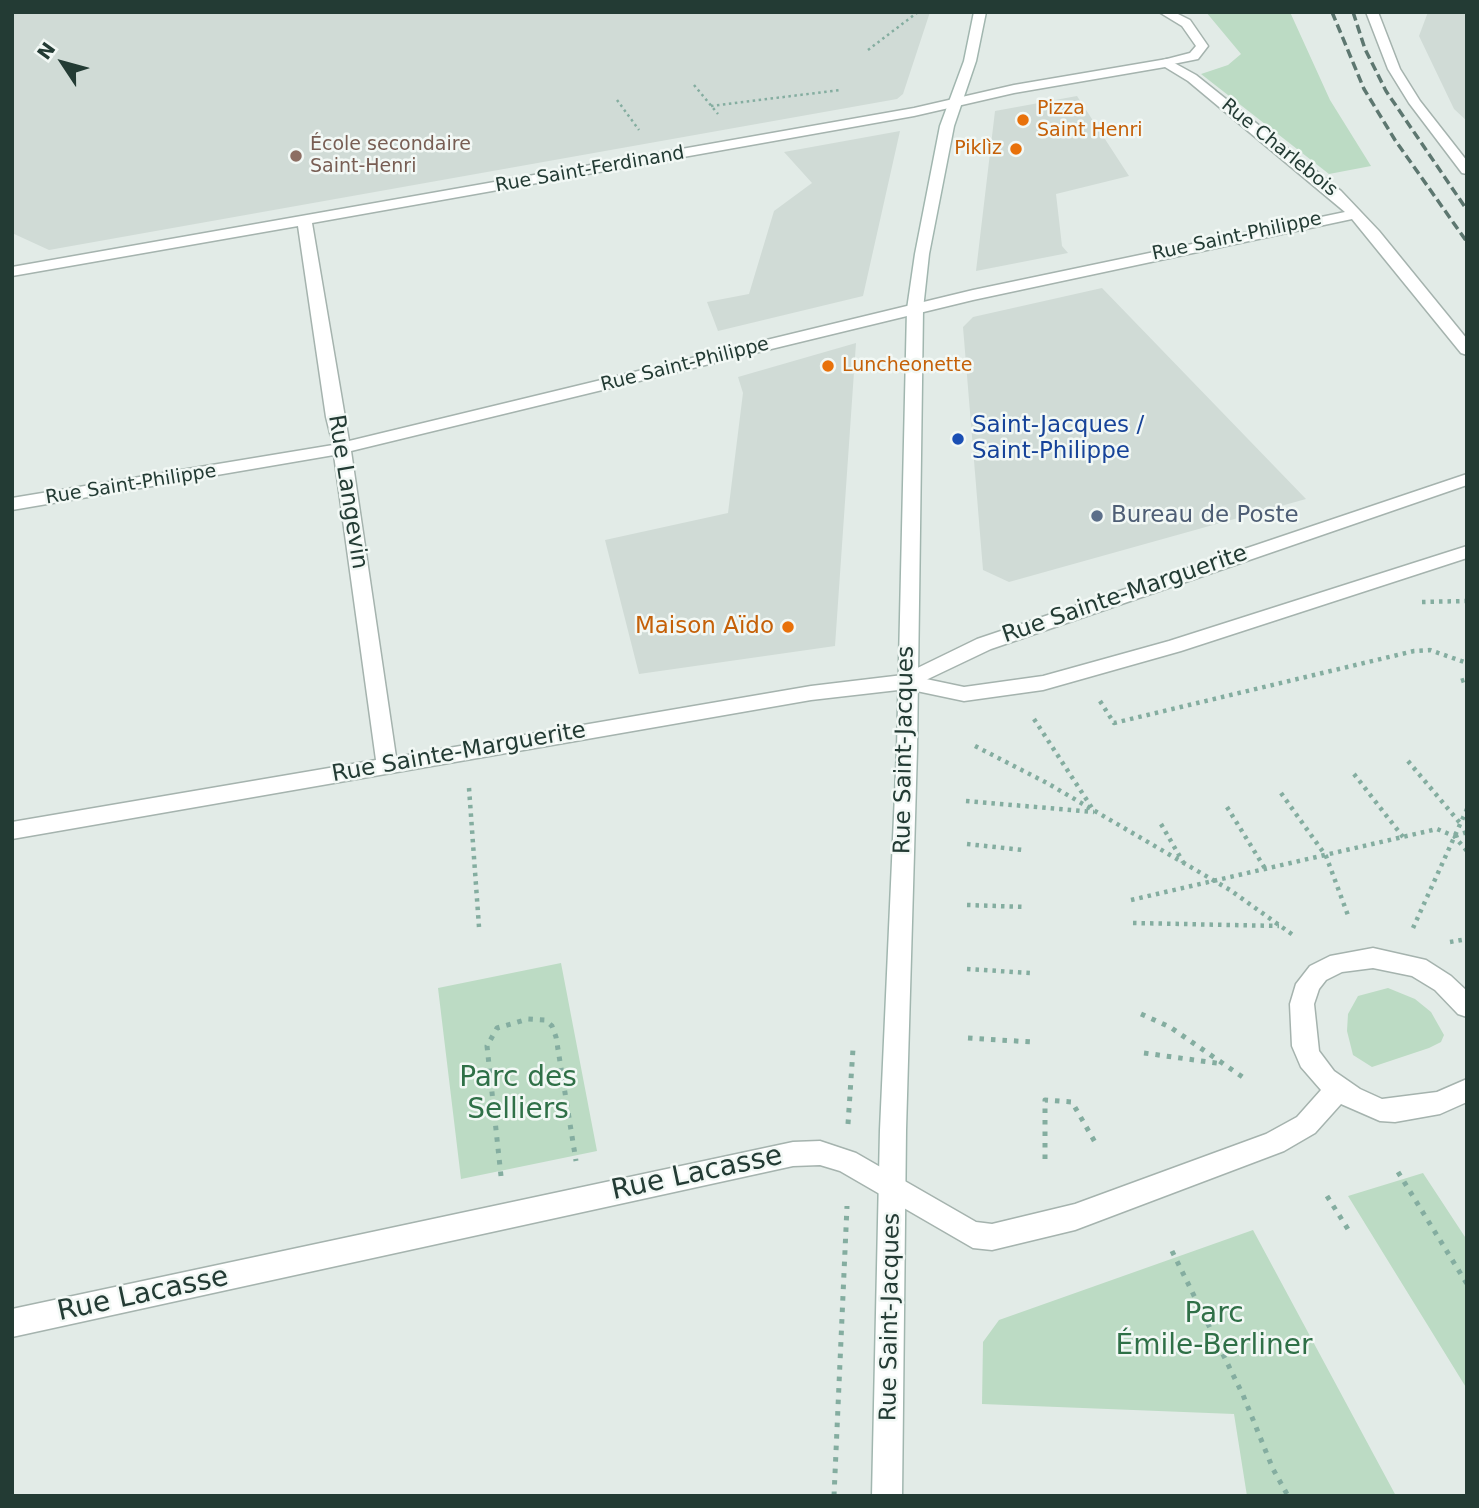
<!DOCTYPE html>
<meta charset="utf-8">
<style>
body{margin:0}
#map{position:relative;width:1479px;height:1508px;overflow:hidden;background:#e2ebe7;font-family:"DejaVu Sans",sans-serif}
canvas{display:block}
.frame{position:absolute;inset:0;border:14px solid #233b34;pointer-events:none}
.north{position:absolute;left:28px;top:28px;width:70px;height:70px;-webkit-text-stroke:5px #f2f8f5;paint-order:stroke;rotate:306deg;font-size:19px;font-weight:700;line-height:28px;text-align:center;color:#233b34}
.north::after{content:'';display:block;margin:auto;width:24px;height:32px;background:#233b34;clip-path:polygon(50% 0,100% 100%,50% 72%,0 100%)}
</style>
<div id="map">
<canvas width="1479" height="1508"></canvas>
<div class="frame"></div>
<div class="north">N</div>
</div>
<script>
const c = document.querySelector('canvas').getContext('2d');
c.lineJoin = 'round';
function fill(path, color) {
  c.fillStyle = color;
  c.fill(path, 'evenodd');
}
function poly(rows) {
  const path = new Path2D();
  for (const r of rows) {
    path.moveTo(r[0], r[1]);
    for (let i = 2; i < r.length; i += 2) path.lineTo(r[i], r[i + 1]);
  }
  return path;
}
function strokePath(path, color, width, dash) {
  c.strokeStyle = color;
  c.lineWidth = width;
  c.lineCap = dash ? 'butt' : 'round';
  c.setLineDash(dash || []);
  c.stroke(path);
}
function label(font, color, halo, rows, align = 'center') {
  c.font = font + ' "DejaVu Sans",sans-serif';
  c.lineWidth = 5;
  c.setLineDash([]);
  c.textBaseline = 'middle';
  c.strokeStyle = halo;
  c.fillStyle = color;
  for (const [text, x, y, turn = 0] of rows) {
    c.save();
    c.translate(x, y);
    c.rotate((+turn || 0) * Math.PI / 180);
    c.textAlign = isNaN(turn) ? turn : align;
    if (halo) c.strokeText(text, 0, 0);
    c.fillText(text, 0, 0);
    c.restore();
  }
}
const built = poly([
 [12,12,930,12,903,94,897,99,49,250,12,233],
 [1428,12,1467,12,1467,121,1454,109,1419,36],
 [1077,96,1129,176,1056,194,1062,246,1068,253,976,271,995,111],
 [900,131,863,296,718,331,707,302,749,294,774,211,812,183,784,152],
 [1102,288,1306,499,1009,582,983,570,963,327,973,317],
 [856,343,835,646,639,674,605,540,728,513,743,393,738,377]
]);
const green = poly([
 [1206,12,1290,12,1330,100,1371,166,1329,174,1201,74,1228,65,1241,54],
 [561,963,597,1151,461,1179,438,988],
 [1388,988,1415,999,1431,1012,1444,1035,1441,1042,1429,1048,1372,1067,1353,1055,1347,1031,1348,1014,1358,996],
 [1423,1173,1467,1240,1467,1389,1348,1196],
 [1253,1230,1396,1496,1247,1496,1234,1414,982,1404,983,1342,999,1320]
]);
const pathFar2 = poly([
 [932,12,935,12],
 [868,50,918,12],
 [694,85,718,114],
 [617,100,639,130],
 [711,106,840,90]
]);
const pathFar1 = poly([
 [1422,602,1467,601],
 [1461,681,1467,679],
 [1100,701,1114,723,1414,651,1430,650,1467,663],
 [1034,719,1094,811],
 [975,746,1047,783,1230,890,1293,935],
 [1408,761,1460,823],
 [1354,774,1403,837],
 [469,788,479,927],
 [1281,793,1326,856,1349,918],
 [966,801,1094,812],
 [1227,807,1266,870],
 [1161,824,1183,862],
 [1455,836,1467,832],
 [967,844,1023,850],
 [1131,900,1437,829,1454,836,1467,851],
 [967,905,1026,907],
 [1133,923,1279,926],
 [1413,928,1467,809],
 [1450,942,1467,939],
 [967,969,1030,973]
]);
const path = poly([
 [1141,1014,1170,1027,1244,1078],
 [968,1038,1032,1042],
 [1144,1053,1223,1064],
 [848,1124,853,1049],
 [1045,1159,1045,1100,1072,1102,1096,1144],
 [1398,1172,1467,1284],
 [501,1176,487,1046,497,1028,528,1019,545,1020,552,1026,556,1037,576,1161],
 [1327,1196,1351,1234],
 [1172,1251,1243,1395,1273,1469,1288,1496],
 [834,1496,847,1206]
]);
const service = poly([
 [1159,12,1174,12,1190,20,1208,46,1198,59,1163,66,1163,60,1190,53,1196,46,1182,26,1159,12],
 [1366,12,1378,12,1400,69,1420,101,1467,161,1467,174,1462,173,1409,103,1388,69,1366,12]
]);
const minor = poly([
 [1167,59,1196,75,1341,191,1379,231,1467,339,1467,355,1461,353,1352,219,973,300,351,451,396,757,811,686,903,675,977,639,1467,474,1467,485,991,649,907,689,811,700,12,839,12,822,376,760,334,455,12,510,12,498,333,445,326,417,298,226,12,276,12,267,914,108,1014,85,1167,59],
 [1165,67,1188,81,1345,212,973,290,349,441,312,223,914,116,1014,93,1165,67],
 [1373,948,1426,960,1451,976,1467,991,1467,1017,1458,1014,1435,990,1412,976,1373,968,1342,972,1326,980,1319,989,1314,1004,1319,1051,1334,1071,1360,1089,1382,1099,1437,1092,1467,1079,1467,1102,1440,1114,1395,1122,1380,1121,1341,1104,1315,1133,1284,1151,1075,1230,992,1250,973,1248,840,1171,820,1165,793,1166,12,1337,12,1309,793,1142,820,1141,856,1153,976,1222,992,1224,1075,1204,1266,1134,1297,1117,1321,1090,1301,1067,1292,1046,1290,1004,1296,984,1310,966,1330,956,1373,948]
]);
const tertiary = poly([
 [1467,546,1467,558,1181,651,1043,690,964,701,907,689,897,682,907,675,964,687,1043,676,1169,641,1467,546]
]);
const secondary = poly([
 [974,12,986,12,976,61,954,126,929,254,923,309,917,749,906,1130,902,1496,872,1496,880,1130,897,749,907,309,915,254,940,126,964,61,974,12]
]);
const rail = poly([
 [1332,12,1364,89,1395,140,1467,242],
 [1353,12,1365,49,1386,91,1467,210]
]);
const markers = [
 [1023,120,7,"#e8710a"],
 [1016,149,7,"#e8710a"],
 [296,156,7,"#8d6e63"],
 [828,366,7,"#e8710a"],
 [958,439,7,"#1a4fb4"],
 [1097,516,7,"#5c6f8a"],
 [788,627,7,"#e8710a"]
];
const farFoodnames = [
 ["Pizza",1037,109],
 ["Saint Henri",1037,131],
 ["Piklìz",1002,149,"right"],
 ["Luncheonette",842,366]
];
const farEducationnames = [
 ["École secondaire",310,145],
 ["Saint-Henri",310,167]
];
const farStreetnames = [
 ["Rue Charlebois",1279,148,39],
 ["Rue Saint-Ferdinand",590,170,-10],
 ["Rue Saint-Philippe",1237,237,-12],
 ["Rue Saint-Philippe",685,365,-14],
 ["Rue Saint-Philippe",131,485,-9]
];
const transitNames = [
 ["Saint-Jacques /",972,426],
 ["Saint-Philippe",972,452]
];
const streetNames = [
 ["Rue Langevin",347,492,81],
 ["Rue Sainte-Marguerite",1125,595,-19],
 ["Rue Saint-Jacques",905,750,-89],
 ["Rue Sainte-Marguerite",459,753,-10],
 ["Rue Saint-Jacques",891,1317,-89]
];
const serviceNames = [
 ["Bureau de Poste",1111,516]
];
const foodNames = [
 ["Maison Aïdo",774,627]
];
const nearParknames = [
 ["Parc des",518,1079],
 ["Selliers",518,1111],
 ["Parc",1214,1315],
 ["Émile-Berliner",1214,1347]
];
const nearStreetnames = [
 ["Rue Lacasse",697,1174,-12],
 ["Rue Lacasse",143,1295,-12]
];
fill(built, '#d0dbd6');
fill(green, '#bcdbc4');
strokePath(service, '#a5b3ae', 3);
strokePath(minor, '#a5b3ae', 3);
strokePath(tertiary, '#a5b3ae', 3);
strokePath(secondary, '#a1b6af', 3);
strokePath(pathFar2, '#84ada0', 2.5, [2.5, 3.5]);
strokePath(pathFar1, '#84ada0', 4.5, [3.5, 5]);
strokePath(path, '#84ada0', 5, [4.5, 7]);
fill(service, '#fff');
fill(minor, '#fff');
fill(tertiary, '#fff');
fill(secondary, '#fff');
strokePath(rail, '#5d7770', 3.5, [9, 4.5]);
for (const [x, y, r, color] of markers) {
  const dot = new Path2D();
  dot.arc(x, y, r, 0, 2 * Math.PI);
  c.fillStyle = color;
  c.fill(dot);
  strokePath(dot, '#f2f8f5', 2.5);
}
label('19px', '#c56008', '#f2f8f5', farFoodnames, 'left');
label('19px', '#785e54', '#f2f8f5', farEducationnames, 'left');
label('19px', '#233b34', '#f2f8f5', farStreetnames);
label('23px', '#164399', '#f2f8f5', transitNames, 'left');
label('23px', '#233b34', '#f2f8f5', streetNames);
label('23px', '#4e5e75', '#f2f8f5', serviceNames, 'left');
label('23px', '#c56008', '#f2f8f5', foodNames, 'right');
label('28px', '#2f7047', '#f2f8f5', nearParknames);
label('28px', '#233b34', '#f2f8f5', nearStreetnames);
</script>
